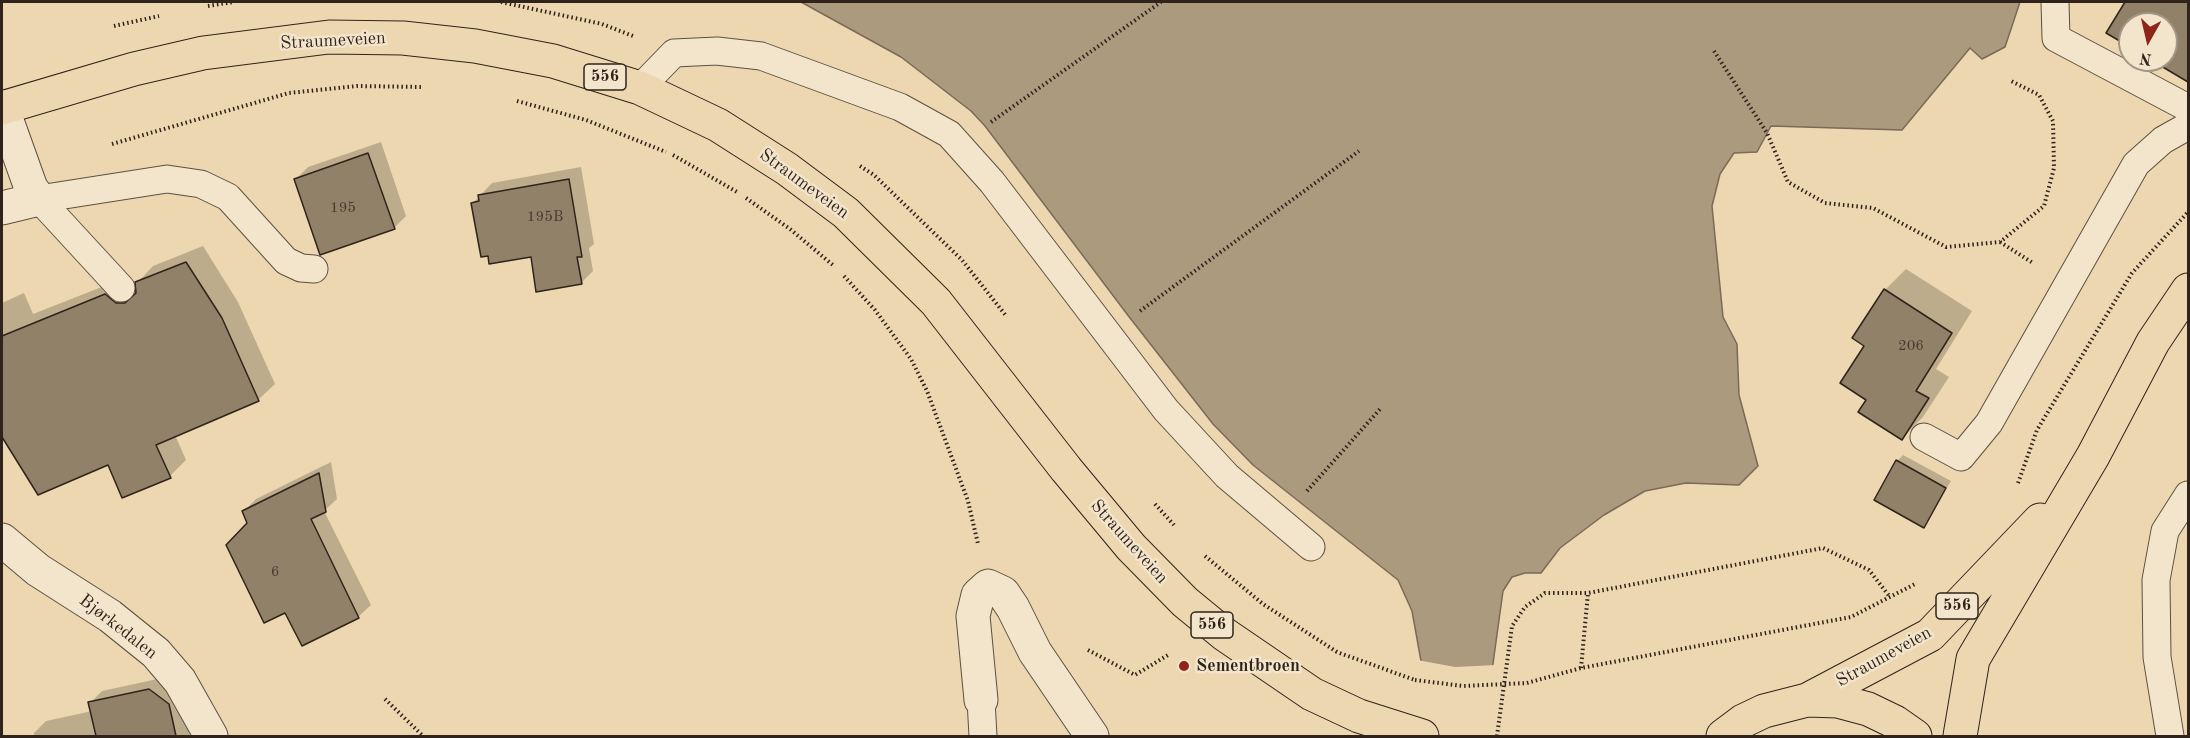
<!DOCTYPE html>
<meta charset="utf-8">
<style>
body{margin:0}
#map{position:relative;width:2190px;height:738px;overflow:hidden;background:#ecd7b0;font-family:"Old Standard TT",serif}
canvas{display:block}
.frame{position:absolute;inset:0;border:3px solid #2f231c;pointer-events:none}
.north{position:absolute;left:2118px;top:12px;width:60px;height:60px;box-sizing:border-box;background:#f3e5cc;border:2px solid #a59786;border-radius:50%;rotate:188deg;font-size:16px;font-weight:700;line-height:24px;text-align:center;color:#2f231c}
.north::after{content:'';display:block;margin:auto;width:21px;height:27px;background:#8f2418;clip-path:polygon(50% 0,100% 100%,50% 72%,0 100%)}
</style>
<div id="map">
<canvas width="2190" height="738"></canvas>
<div class="frame"></div>
<div class="north">N</div>
</div>
<script>
const c = document.querySelector('canvas').getContext('2d');
c.lineJoin = 'round';
function fill(path, color) {
  c.fillStyle = color;
  c.fill(path, 'evenodd');
}
function poly(rows) {
  const path = new Path2D();
  for (const r of rows) {
    path.moveTo(r[0], r[1]);
    for (let i = 2; i < r.length; i += 2) path.lineTo(r[i], r[i + 1]);
  }
  return path;
}
function strokePath(path, color, width, dash) {
  c.strokeStyle = color;
  c.lineWidth = width;
  c.lineCap = dash ? 'butt' : 'round';
  c.setLineDash(dash || []);
  c.stroke(path);
}
function label(font, color, halo, rows, align = 'center') {
  c.font = font + ' "Old Standard TT",serif';
  c.lineWidth = 5;
  c.setLineDash([]);
  c.textBaseline = 'middle';
  c.strokeStyle = halo;
  c.fillStyle = color;
  for (const [text, x, y, turn = 0] of rows) {
    c.save();
    c.translate(x, y);
    c.rotate((+turn || 0) * Math.PI / 180);
    c.textAlign = isNaN(turn) ? turn : align;
    if (halo) c.strokeText(text, 0, 0);
    c.fillText(text, 0, 0);
    c.restore();
  }
}
const water = poly([
 [801,2,2020,2,2005,47,1982,59,1970,48,1902,130,1771,126,1757,152,1734,153,1720,174,1712,206,1723,317,1737,344,1739,395,1758,466,1739,485,1686,483,1645,491,1604,515,1560,548,1541,573,1525,573,1512,577,1503,591,1483,736,1403,736,1421,661,1412,611,1398,580,1253,465,1213,424,1130,318,985,126,971,111,901,57,801,2]
]);
const pier = poly([
 [1417,660,1455,667,1496,665,1487,736,1400,736]
]);
const shadow = poly([
 [2127,2,2188,2,2188,80,2154,60,2166,60,2166,24,2130,24,2130,45,2108,32],
 [381,142,406,216,394,228,296,179,308,167],
 [581,167,594,244,589,248,593,271,581,283,532,255,473,203,492,183],
 [203,246,238,302,275,384,258,400,175,435,186,460,170,476,109,463,38,493,2,434,2,303,24,293,33,314,122,279,132,287,137,287,137,283,153,266],
 [1906,269,1972,311,1936,369,1949,377,1923,417,1902,438,1868,399,1866,345,1885,290],
 [1903,455,1951,481,1924,526,1897,461],
 [331,462,337,499,324,511,371,605,358,617,249,523,244,511,256,499],
 [162,678,181,692,190,736,34,736,34,733,46,721,92,711,90,703,102,691]
]);
const building = poly([
 [2125,2,2188,2,2188,82,2151,60,2166,60,2166,24,2130,24,2130,47,2106,33,2125,2],
 [368,153,395,229,320,255,294,179,368,153],
 [569,179,582,257,577,257,582,284,536,292,531,257,489,264,488,256,481,257,471,203,479,201,478,195,569,179],
 [186,262,222,318,259,401,156,445,171,478,122,498,108,465,38,495,2,437,2,336,105,294,116,303,125,303,136,293,135,282,186,262],
 [1884,289,1952,333,1916,391,1929,398,1902,440,1858,412,1866,400,1840,383,1864,346,1852,338,1884,289],
 [1896,460,1946,488,1924,528,1874,500,1896,460],
 [319,473,326,512,311,519,359,618,302,646,285,613,264,623,226,545,247,523,242,511,319,473],
 [149,689,169,704,176,736,96,736,88,702,149,689]
]);
const path = poly([
 [501,2,602,24,633,36],
 [208,6,233,2],
 [114,26,159,16],
 [1714,51,1767,133,1788,182,1825,203,1873,208,1946,247,2000,242,2044,206,2054,168,2053,121,2039,95,2009,80],
 [517,101,586,120,666,152],
 [991,122,1161,2],
 [112,144,289,93,357,86,421,87],
 [673,155,737,192],
 [860,166,874,175,962,260,1007,317],
 [746,198,790,229,834,266],
 [2000,242,2033,263],
 [844,276,875,310,911,359,927,391,968,501,978,544],
 [1140,311,1359,151],
 [2018,483,2037,430,2132,273,2188,212],
 [1307,491,1381,408],
 [1155,504,1174,525],
 [1205,556,1263,604,1337,652,1415,680],
 [1088,650,1135,675,1168,655],
 [1581,668,1588,593],
 [1527,683,1581,668,1851,617,1917,583],
 [385,699,423,736],
 [1497,736,1512,626,1525,607,1545,593,1588,593,1823,548,1869,570,1890,597]
]);
const service = poly([
 [2055,2,2056,38,2188,108],
 [640,88,674,53,717,51,761,56,900,107,949,134,992,182,1166,410,1227,476,1311,547],
 [39,199,167,179,201,184,228,197,286,261,301,268,314,269],
 [39,199,121,288],
 [1924,437,1961,457,1989,423,2136,164,2163,140,2188,126],
 [981,700,983,736],
 [2170,736,2157,657,2156,580,2165,531,2188,495]
]);
const minor = poly([
 [2,208,39,199,31,188,2,107],
 [2,540,38,570,110,616,156,653,180,681,211,736],
 [981,700,973,616,978,595,988,586,1003,593,1013,608,1035,652,1092,736]
]);
const primary = poly([
 [2,108,134,69,203,53,329,37,403,38,475,46,553,61,640,88,718,125,787,169,846,213,936,302,1066,469,1131,547,1185,602,1224,634,1312,694,1359,716,1422,736],
 [1807,700,1930,635,2040,520],
 [1723,736,1743,721,1764,711,1807,700,1838,701,1868,709,1895,722,1915,736],
 [1960,736,1973,659,2093,456,2153,342,2188,290]
]);
const pathBridge = poly([
 [1415,680,1463,686,1527,683]
]);
const markers = [
 [1184,666,6,"#8f2418"]
];
const numberNames = [
 ["195",343,208],
 ["195B",545,217],
 ["206",1911,346],
 ["6",275,572]
];
const shields = [
 [605,77,42],
 [1957,606,42],
 [1212,625,42]
];
const shieldNames = [
 ["556",605,77],
 ["556",1957,606],
 ["556",1212,625]
];
const streetNames = [
 ["Straumeveien",333,41,-3],
 ["Straumeveien",804,184,36],
 ["Straumeveien",1129,542,48],
 ["Bjørkedalen",118,627,38],
 ["Straumeveien",1884,657,-29]
];
const poiNames = [
 ["Sementbroen",1196,666]
];
fill(water, '#ac9a7e');
strokePath(water, '#7a6a57', 1.5);
fill(pier, '#ecd7b0');
fill(shadow, '#0003');
fill(building, '#918169');
strokePath(building, '#2f231c', 1.5);
strokePath(service, '#5e5041', 29);
strokePath(minor, '#5e5041', 35);
strokePath(primary, '#2f231c', 35);
strokePath(path, '#2f231c', 4, [1.5, 3]);
strokePath(service, '#f3e5cc', 27);
strokePath(minor, '#f3e5cc', 33);
strokePath(primary, '#ecd7b0', 33);
strokePath(pathBridge, '#2f231c', 4, [1.5, 3]);
for (const [x, y, r, color] of markers) {
  const dot = new Path2D();
  dot.arc(x, y, r, 0, 2 * Math.PI);
  c.fillStyle = color;
  c.fill(dot);
  strokePath(dot, '#f3e5cc', 2);
}
label('15px', '#483a2f', null, numberNames);
for (const [x, y, w] of shields) {
  const box = new Path2D();
  box.roundRect(x - w / 2, y - 13, w, 26, 4.5);
  c.fillStyle = '#f3e5cc';
  c.fill(box);
  strokePath(box, '#2f231c', 1.5);
}
label('bold 16px', '#2f231c', null, shieldNames);
label('18px', '#2f231c', '#f3e5cc', streetNames);
label('bold 18px', '#2f231c', '#f3e5cc', poiNames, 'left');
</script>
